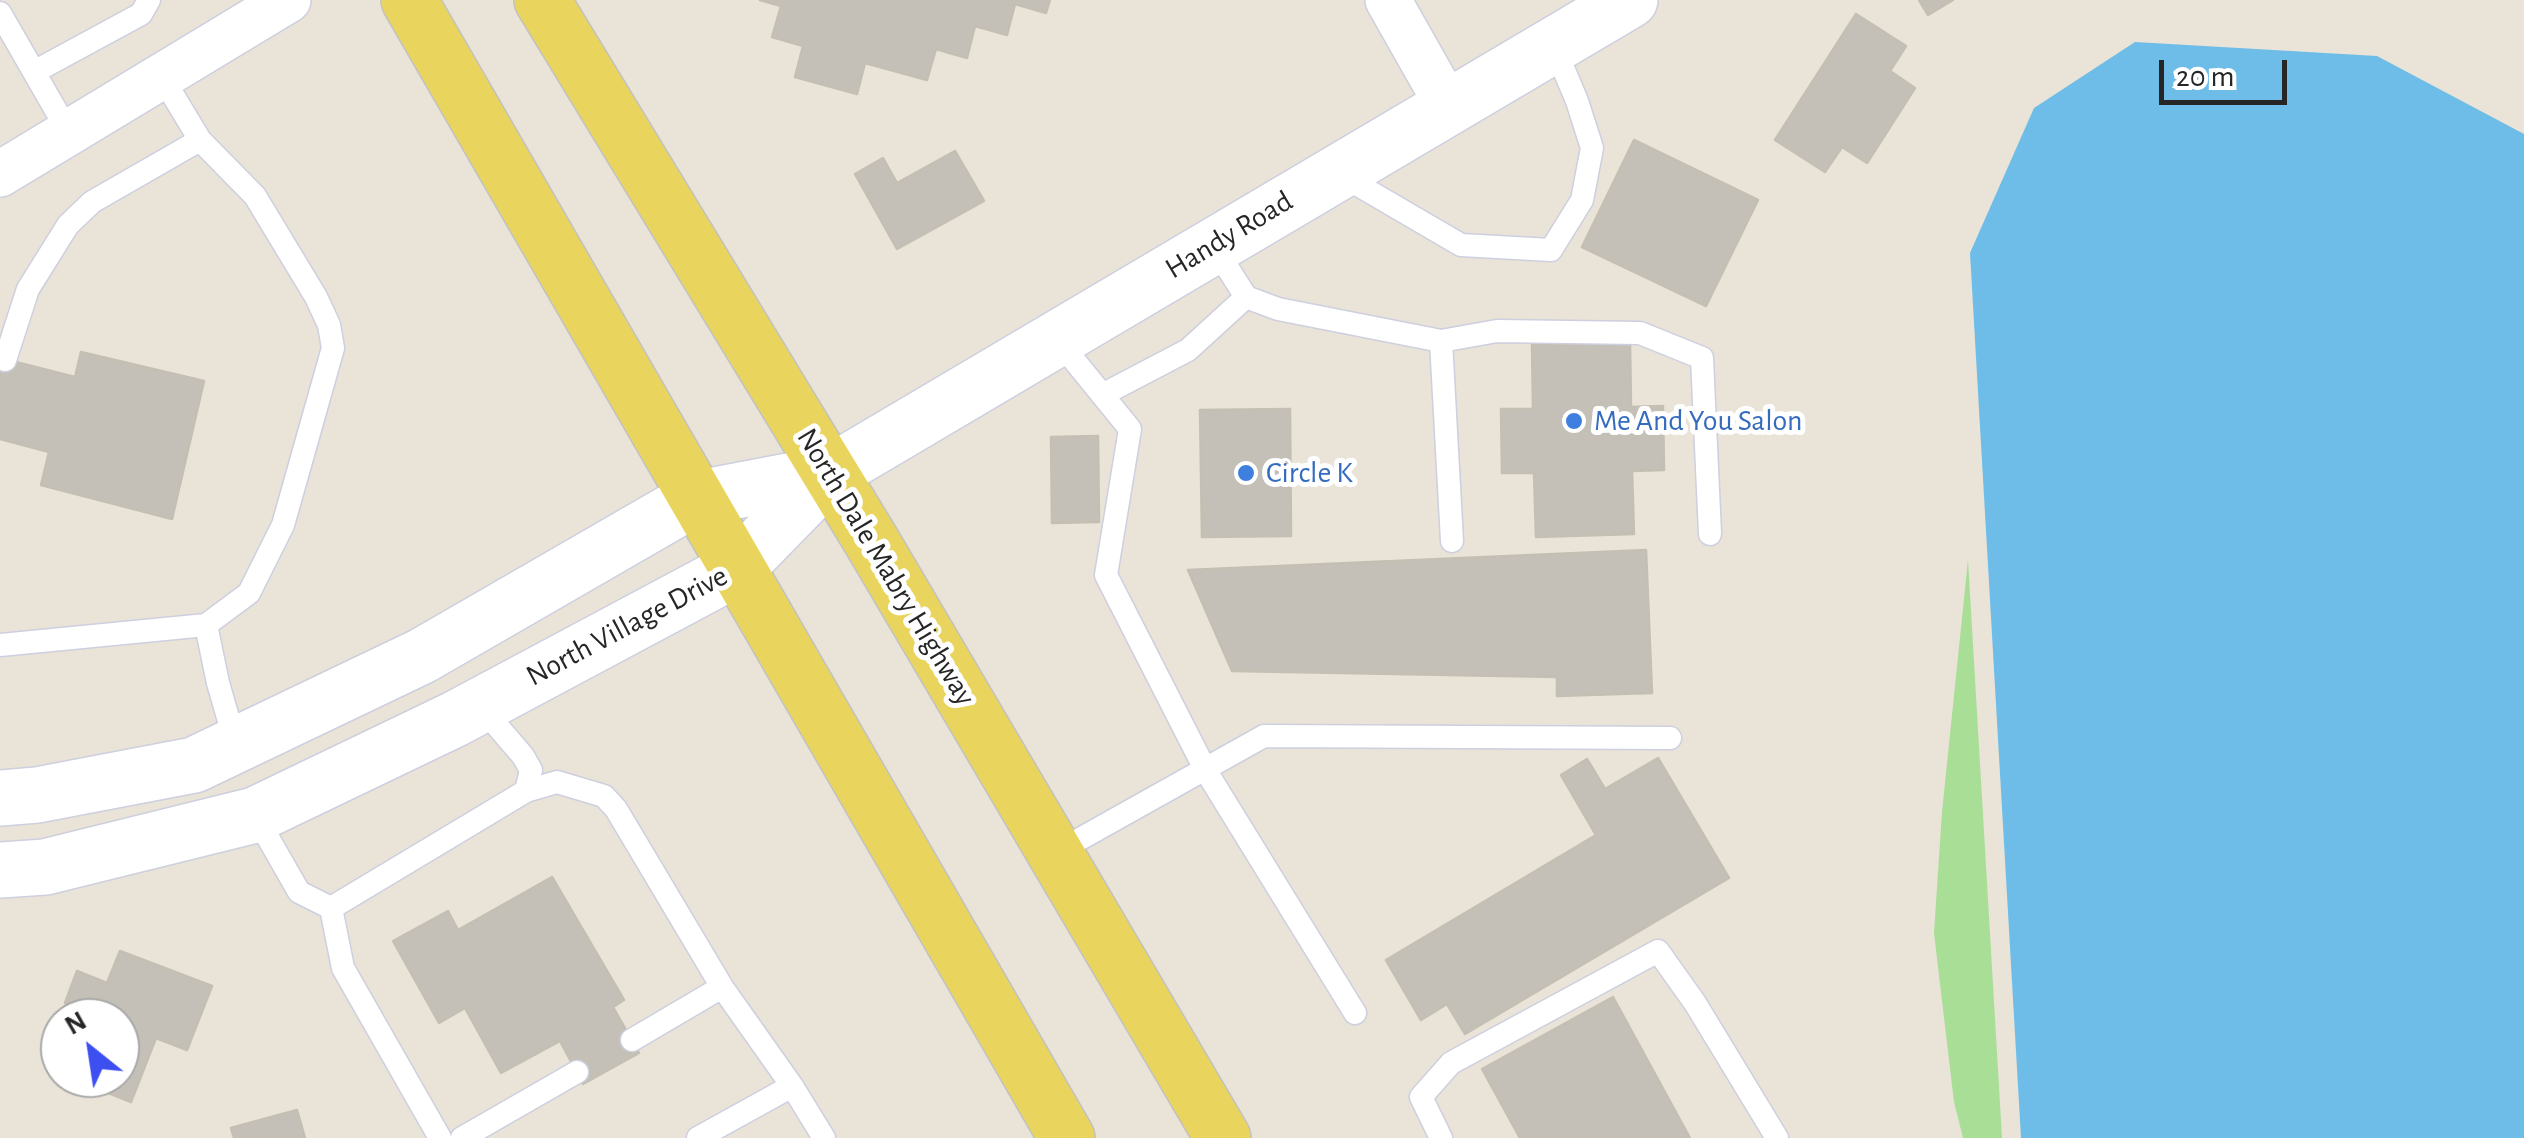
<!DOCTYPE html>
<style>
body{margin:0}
#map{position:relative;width:2524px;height:1138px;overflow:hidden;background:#e9e3d8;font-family:"Alegreya Sans",sans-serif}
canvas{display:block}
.north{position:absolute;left:40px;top:998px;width:100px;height:100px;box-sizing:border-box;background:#fff;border:2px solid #a8a8a8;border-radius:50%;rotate:330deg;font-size:28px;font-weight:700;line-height:40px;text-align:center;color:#262626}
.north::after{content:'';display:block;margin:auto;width:35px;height:45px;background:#3d4ff1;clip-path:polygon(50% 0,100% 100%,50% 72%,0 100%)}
.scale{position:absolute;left:2159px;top:60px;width:128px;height:45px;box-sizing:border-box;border:5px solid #262626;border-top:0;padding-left:12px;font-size:30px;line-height:35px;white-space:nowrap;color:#262626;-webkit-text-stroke:8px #fff;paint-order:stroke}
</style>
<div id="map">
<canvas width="2524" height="1138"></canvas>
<div class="north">N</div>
<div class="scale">20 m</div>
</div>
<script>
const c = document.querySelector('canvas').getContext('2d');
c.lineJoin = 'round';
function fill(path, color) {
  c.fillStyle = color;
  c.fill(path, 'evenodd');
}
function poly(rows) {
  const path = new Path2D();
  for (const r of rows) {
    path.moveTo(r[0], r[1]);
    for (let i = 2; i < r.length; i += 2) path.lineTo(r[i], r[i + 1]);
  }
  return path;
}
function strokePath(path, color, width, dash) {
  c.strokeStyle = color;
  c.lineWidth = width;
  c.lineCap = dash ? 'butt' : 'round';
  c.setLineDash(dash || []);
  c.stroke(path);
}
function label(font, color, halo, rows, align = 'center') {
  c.font = font + ' "Alegreya Sans",sans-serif';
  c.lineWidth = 10;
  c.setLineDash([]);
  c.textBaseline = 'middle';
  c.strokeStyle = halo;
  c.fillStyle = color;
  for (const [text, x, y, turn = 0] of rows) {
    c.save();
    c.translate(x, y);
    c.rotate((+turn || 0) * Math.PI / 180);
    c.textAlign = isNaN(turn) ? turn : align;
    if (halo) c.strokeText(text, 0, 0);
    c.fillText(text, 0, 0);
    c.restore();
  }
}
const green = poly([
 [1968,560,2002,1138,1963,1138,1954,1102,1934,933,1942,812]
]);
const water = poly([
 [2135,42,2377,56,2524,134,2524,1138,2021,1138,1970,253,2034,108]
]);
const building = poly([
 [760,0,1050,0,1046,13,1015,4,1007,35,975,26,967,58,936,49,927,80,865,63,857,94,795,77,803,46,772,37,781,6,760,0],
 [1919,0,1953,0,1928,15,1919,0],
 [1856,14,1906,46,1890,71,1915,88,1867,163,1842,147,1825,172,1775,140,1856,14],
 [1634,140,1758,200,1706,306,1582,247,1634,140],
 [955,151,984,201,897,249,855,174,883,158,897,183,955,151],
 [1630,343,1631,407,1663,406,1664,470,1632,471,1634,534,1536,537,1534,473,1502,473,1501,409,1533,409,1532,345,1630,343],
 [81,352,204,381,172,519,41,485,49,452,0,439,0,358,75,377,81,352],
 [1290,409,1291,536,1202,537,1200,410,1290,409],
 [1098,436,1099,522,1052,523,1051,437,1098,436],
 [1646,550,1652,693,1557,696,1557,677,1232,671,1188,570,1646,550],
 [1658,758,1729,878,1465,1034,1447,1004,1421,1020,1386,960,1596,835,1561,775,1587,759,1605,789,1658,758],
 [552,877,624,1000,613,1007,639,1053,583,1084,560,1041,501,1073,465,1008,439,1023,393,941,448,911,458,930,552,877],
 [120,951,212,986,187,1050,156,1038,131,1102,71,1078,120,1078,120,1018,94,1018,95,1014,65,1003,77,971,107,983,120,951],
 [1613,997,1690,1138,1520,1138,1482,1069,1613,997],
 [297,1110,305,1138,234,1138,231,1128,297,1110]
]);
const lane = poly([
 [0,13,69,133],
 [34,72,141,14,149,0],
 [162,77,200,140,255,196,316,297,329,325,333,348,283,525,249,593,206,625,218,683,236,745],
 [1341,175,1461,245,1551,250,1582,200,1592,148,1577,101,1553,44],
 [1213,245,1246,297,1278,309,1441,341,1497,331,1640,333,1702,358,1710,534],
 [1056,338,1130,429,1106,575,1206,771,1355,1013],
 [1441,341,1452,541],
 [5,360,28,289,68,225,92,202,200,140],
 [1102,395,1188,350,1246,297],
 [0,645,206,625],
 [526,791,557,782,604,796,616,809,722,987,792,1086,824,1138],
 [255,815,299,892,331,908,526,791,531,770,523,756,480,706],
 [1055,853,1264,736,1670,738],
 [331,908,343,968,440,1138],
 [632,1040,722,987],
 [462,1138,577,1072],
 [698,1138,792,1086],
 [1441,1138,1421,1097,1451,1063,1658,951,1695,1003,1777,1138]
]);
const street = poly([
 [1388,0,1448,106],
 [0,174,288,0]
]);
const secondary = poly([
 [0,798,37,795,194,765,422,656,694,499,830,473],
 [0,870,45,867,255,815,455,719,736,569,830,473,1630,0]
]);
const primary = poly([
 [409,0,1067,1138],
 [542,0,872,542,1223,1138]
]);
const markers = [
 [1574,421,10,"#3f7fe0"],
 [1246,473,10,"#3f7fe0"]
];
const streetNames = [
 ["Handy Road",1229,235,-31],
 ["North Dale Mabry Highway",886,567,59],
 ["North Village Drive",627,626,-28]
];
const shopNames = [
 ["Me And You Salon",1594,421],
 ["Circle K",1266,473]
];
fill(green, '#a8de96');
fill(water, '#6ebde8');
fill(building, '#c4c0b8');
strokePath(building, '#c4bfb2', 2.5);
strokePath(lane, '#cecfdf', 25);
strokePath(street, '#cecfdf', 48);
strokePath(secondary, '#cecfdf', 58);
strokePath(primary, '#c2c2c2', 58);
strokePath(lane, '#fff', 22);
strokePath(street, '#fff', 45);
strokePath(secondary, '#fff', 55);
strokePath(primary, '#e9d55d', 55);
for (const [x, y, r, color] of markers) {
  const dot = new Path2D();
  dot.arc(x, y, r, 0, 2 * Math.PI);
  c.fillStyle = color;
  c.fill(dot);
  strokePath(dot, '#fff', 4);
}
label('30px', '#262626', '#fff', streetNames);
label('30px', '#366cbe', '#fff', shopNames, 'left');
</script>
